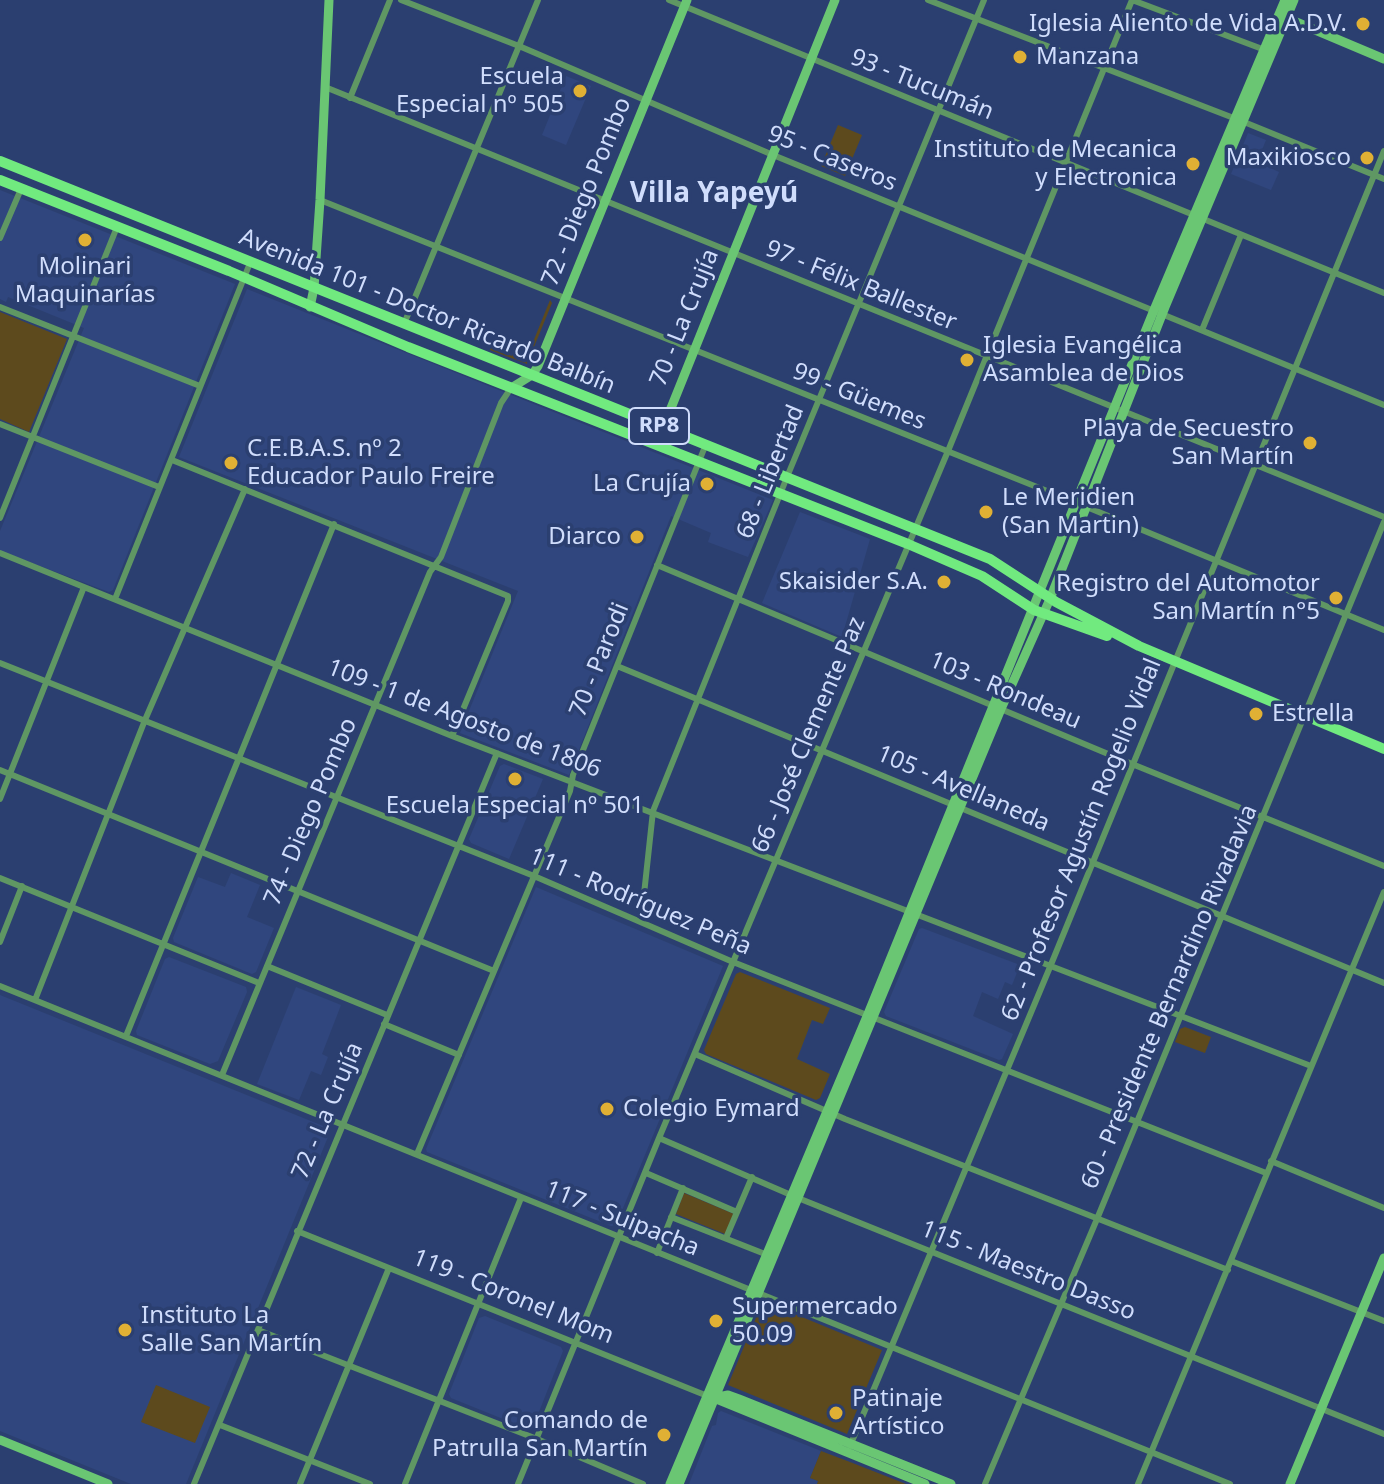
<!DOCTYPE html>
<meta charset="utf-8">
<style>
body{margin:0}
canvas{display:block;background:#2b3f70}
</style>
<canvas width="1384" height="1484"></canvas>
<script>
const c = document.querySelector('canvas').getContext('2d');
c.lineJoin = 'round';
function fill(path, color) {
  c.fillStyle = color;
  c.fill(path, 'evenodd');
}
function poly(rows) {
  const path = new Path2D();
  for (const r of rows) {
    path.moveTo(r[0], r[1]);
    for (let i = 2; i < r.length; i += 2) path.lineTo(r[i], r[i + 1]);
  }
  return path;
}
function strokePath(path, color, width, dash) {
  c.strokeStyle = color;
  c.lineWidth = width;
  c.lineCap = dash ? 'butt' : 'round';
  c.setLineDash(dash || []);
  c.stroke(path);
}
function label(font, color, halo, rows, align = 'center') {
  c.font = font + ' "Noto Sans",sans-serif';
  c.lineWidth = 7;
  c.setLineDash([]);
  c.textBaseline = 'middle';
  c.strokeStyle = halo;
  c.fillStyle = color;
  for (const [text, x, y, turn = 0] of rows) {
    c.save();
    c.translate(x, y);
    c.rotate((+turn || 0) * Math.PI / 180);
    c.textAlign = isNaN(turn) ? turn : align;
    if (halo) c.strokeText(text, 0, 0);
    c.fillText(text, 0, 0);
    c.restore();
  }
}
const built = poly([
 [566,76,591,86,566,145,542,135],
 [1248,133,1266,140,1257,162,1279,172,1271,190,1231,174],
 [0,190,235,284,113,590,109,592,0,551,0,531,84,328,8,297,6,302,0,299],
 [247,289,773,500,748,557,708,542,711,533,671,516,569,775,460,733,518,591,179,457],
 [800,512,870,539,842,637,762,603],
 [504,764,543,779,509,859,471,843,469,839,500,766],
 [231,873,260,885,247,917,274,928,256,972,252,974,174,942,173,938,198,877,225,887],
 [536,887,723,966,616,1225,611,1226,427,1152,426,1149],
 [922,928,1020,965,1012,985,1005,982,998,999,982,992,973,1016,1013,1034,1002,1059,999,1060,886,1016,884,1012,919,929],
 [169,957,246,987,247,992,218,1061,210,1064,137,1035,136,1031,165,959],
 [296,987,341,1005,322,1054,328,1057,321,1075,311,1071,299,1100,257,1084],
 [0,995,328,1128,330,1132,186,1484,131,1484,0,1431],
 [485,1316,561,1347,563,1351,533,1427,528,1429,451,1398,449,1394,479,1318],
 [721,1411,821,1451,810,1478,818,1481,817,1484,689,1484,712,1426,716,1425,718,1413]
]);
const green = poly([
 [838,125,862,135,845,176,821,166],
 [550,300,552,303,527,364,490,350,491,348,512,356,516,347,529,352],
 [0,312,67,339,29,432,0,419],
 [740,972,830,1008,823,1024,812,1020,797,1059,830,1074,820,1098,816,1100,706,1054,704,1050,736,974],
 [1185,1027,1211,1037,1205,1053,1175,1042,1180,1029],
 [684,1193,734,1214,725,1234,676,1214],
 [763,1301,882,1350,847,1434,728,1385],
 [156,1385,210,1407,195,1443,141,1422],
 [821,1451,850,1462,906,1484,817,1484,818,1481,810,1478]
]);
const street = poly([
 [401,0,519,46,773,155,1384,405],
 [669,0,1384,293],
 [928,0,1244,122,1384,179],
 [1132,0,1265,50],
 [325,87,1384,517],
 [350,98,390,0],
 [320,200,1077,503,1384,630],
 [0,238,21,189],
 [0,307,200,386],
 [404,324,538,0],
 [1202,330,1241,235],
 [0,424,159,487],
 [172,460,508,596,508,601,452,736],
 [0,518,117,227],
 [0,553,452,736,1311,1066],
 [657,565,1132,764,1384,866],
 [115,599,250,263],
 [0,663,534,876,733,962,1266,1173],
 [617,666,1384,983],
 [0,770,494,971],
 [0,799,84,587],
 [0,878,259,983],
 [641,922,653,811,787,477,984,0],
 [0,942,22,886],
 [267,966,387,1015],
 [0,986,1230,1484],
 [35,1000,145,720,245,489],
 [384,1024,459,1055],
 [126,1036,334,524],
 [695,1054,845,1119,1228,1270],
 [222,1075,430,572,441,557,501,403,511,388],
 [659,1138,798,1198,1384,1434],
 [417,1154,570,791,573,775,706,444],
 [1271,1161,1384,1208],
 [646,1173,737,1212],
 [671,1217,765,1254],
 [297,1231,710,1397],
 [726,1238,752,1177],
 [657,1253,683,1188],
 [1231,1261,1384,1321],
 [258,1330,537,1439,643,1484],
 [220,1425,370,1484],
 [850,1446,1050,967,1384,151],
 [194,1484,497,753],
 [300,1484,389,1268],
 [405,1484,521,1198],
 [518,1484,659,1138,948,451,1132,0],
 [985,1484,1097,1219,1384,522],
 [1138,1484,1384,892]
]);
const secondary = poly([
 [1282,16,1384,59],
 [310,307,314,288,320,200,329,0],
 [511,388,532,375,538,366,687,0],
 [663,428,835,0],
 [714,1398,728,1395,739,1399,951,1484],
 [714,1398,925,1484],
 [0,1440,108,1484],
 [670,1484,868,1014,1154,310,1285,0],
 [679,1484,1001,709,1050,599,1165,307,1294,0],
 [1290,1484,1384,1258]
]);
const primary = poly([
 [0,161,990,559,1056,602,1139,646,1384,749],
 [0,180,229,271,408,347,908,544,982,576,1034,610,1107,636]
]);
const markers = [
 [1363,24,8,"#e0b034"],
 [1020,57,8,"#e0b034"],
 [580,91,8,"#e0b034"],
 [1367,158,8,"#e0b034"],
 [1193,164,8,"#e0b034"],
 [85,240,8,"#e0b034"],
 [967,360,8,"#e0b034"],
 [1310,443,8,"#e0b034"],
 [231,463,8,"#e0b034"],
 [707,484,8,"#e0b034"],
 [986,512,8,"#e0b034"],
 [637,537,8,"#e0b034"],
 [944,582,8,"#e0b034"],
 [1336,598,8,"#e0b034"],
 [1256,714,8,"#e0b034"],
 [515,779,8,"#e0b034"],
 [607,1109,8,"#e0b034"],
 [716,1321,8,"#e0b034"],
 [125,1330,8,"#e0b034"],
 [836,1413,8,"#e0b034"],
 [664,1435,8,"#e0b034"]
];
const shields = [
 [659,426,60]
];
const shieldNames = [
 ["RP8",659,426]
];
const poiNames = [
 ["Iglesia Aliento de Vida A.D.V.",1347,24],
 ["Manzana",1036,57,"left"],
 ["Escuela",564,77],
 ["Especial nº 505",564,105],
 ["Instituto de Mecanica",1177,150],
 ["y Electronica",1177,178],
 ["Maxikiosco",1351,158],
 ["Molinari",85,267,"center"],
 ["Maquinarías",85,295,"center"],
 ["Iglesia Evangélica",983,346,"left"],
 ["Asamblea de Dios",983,374,"left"],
 ["Playa de Secuestro",1294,429],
 ["San Martín",1294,457],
 ["C.E.B.A.S. nº 2",247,449,"left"],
 ["Educador Paulo Freire",247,477,"left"],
 ["La Crujía",691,484],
 ["Le Meridien",1002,498,"left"],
 ["(San Martin)",1002,526,"left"],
 ["Diarco",621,537],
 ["Skaisider S.A.",928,582],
 ["Registro del Automotor",1320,584],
 ["San Martín n°5",1320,612],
 ["Estrella",1272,714,"left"],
 ["Escuela Especial nº 501",515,806,"center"],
 ["Colegio Eymard",623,1109,"left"],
 ["Supermercado",732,1307,"left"],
 ["50.09",732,1335,"left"],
 ["Instituto La",141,1316,"left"],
 ["Salle San Martín",141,1344,"left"],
 ["Patinaje",852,1399,"left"],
 ["Artístico",852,1427,"left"],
 ["Comando de",648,1421],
 ["Patrulla San Martín",648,1449]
];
const streetNames = [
 ["93 - Tucumán",922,85,22],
 ["95 - Caseros",832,159,22],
 ["72 - Diego Pombo",587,192,-68],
 ["97 - Félix Ballester",861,286,22],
 ["Avenida 101 - Doctor Ricardo Balbín",427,312,22],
 ["70 - La Crujía",685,318,-68],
 ["99 - Güemes",859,397,22],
 ["68 - Libertad",771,472,-68],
 ["70 - Parodi",600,660,-68],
 ["103 - Rondeau",1005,691,23],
 ["109 - 1 de Agosto de 1806",464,719,21],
 ["66 - José Clemente Paz",809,735,-67],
 ["105 - Avellaneda",963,789,23],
 ["74 - Diego Pombo",311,812,-67],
 ["62 - Profesor Agustín Rogelio Vidal",1082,840,-68],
 ["111 - Rodríguez Peña",640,902,23],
 ["60 - Presidente Bernardino Rivadavia",1170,997,-67],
 ["72 - La Crujía",328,1111,-67],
 ["117 - Suipacha",622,1219,22],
 ["115 - Maestro Dasso",1028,1271,22],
 ["119 - Coronel Mom",513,1297,22]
];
const quarterNames = [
 ["Villa Yapeyú",714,194]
];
fill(built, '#30467e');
fill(green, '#5d4a1d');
strokePath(street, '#5f9763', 6);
strokePath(secondary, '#6ac673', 9);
strokePath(primary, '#71ea7f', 10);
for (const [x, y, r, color] of markers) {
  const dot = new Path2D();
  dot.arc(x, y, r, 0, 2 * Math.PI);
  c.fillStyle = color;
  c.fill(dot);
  strokePath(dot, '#2b3f70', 3);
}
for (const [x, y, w] of shields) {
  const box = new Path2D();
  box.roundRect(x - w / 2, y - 18, w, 36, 6);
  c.fillStyle = '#2b3f70';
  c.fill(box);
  strokePath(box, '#d0ddfc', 2);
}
label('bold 22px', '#d0ddfc', null, shieldNames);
label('24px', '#d0ddfc', '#2b3f70', poiNames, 'right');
label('24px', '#d0ddfc', '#2b3f70', streetNames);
label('bold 28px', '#d0ddfc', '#2b3f70', quarterNames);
</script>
